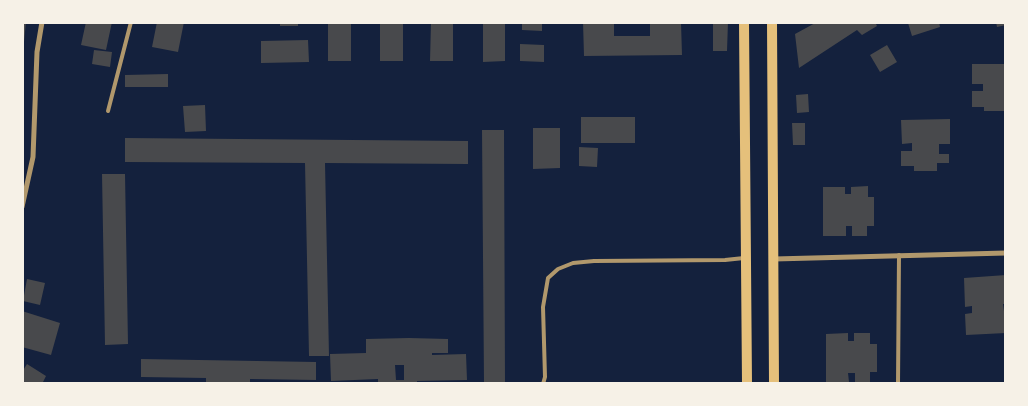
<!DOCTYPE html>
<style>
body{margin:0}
#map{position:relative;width:1028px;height:406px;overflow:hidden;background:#14213d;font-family:Lora,serif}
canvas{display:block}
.frame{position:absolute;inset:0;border:24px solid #f6f1e7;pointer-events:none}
</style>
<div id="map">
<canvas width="1028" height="406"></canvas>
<div class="frame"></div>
</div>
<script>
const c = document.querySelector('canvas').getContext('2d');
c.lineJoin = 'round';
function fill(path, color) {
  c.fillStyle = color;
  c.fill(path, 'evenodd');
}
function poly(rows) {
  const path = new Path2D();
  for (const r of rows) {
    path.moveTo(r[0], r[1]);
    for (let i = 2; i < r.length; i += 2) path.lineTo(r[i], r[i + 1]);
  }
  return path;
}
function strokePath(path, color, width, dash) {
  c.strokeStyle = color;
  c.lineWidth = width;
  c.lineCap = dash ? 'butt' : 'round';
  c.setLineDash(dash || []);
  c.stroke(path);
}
const building = poly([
 [22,22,26,22,24,42,22,42],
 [86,22,112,22,106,50,81,45],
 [157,22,184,22,178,52,152,47],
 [280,22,298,22,298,26,280,26],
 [328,22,351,22,351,61,328,61],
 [380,22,403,22,403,61,380,61],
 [431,22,453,22,453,61,430,61],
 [483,22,505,22,505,61,483,62],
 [522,22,542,22,542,31,522,30],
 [583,22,614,22,614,36,650,36,650,22,681,22,682,55,584,56],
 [713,22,728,22,727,51,713,51],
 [817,22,875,22,877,26,862,35,857,30,799,68,795,34],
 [911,22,939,22,940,27,912,36,908,23],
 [996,22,1006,22,1006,25,997,27],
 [308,40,309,62,261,63,261,41],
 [520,44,544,45,544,62,520,61],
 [887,45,897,62,880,72,870,55],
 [94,50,112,52,110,67,92,64],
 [972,64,1006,64,1006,111,984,111,984,107,972,107,972,91,983,91,983,84,972,84],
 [168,74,168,87,125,87,125,75],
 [808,94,809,112,797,113,796,95],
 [205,105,206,131,185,132,183,106],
 [581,117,635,117,635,143,581,143],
 [950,119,950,144,939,144,939,154,949,154,949,163,937,163,937,171,914,171,914,166,901,166,901,151,912,151,912,143,902,144,901,120],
 [792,123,805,123,805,145,793,145],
 [533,128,560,128,560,168,533,169],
 [482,130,504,130,505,384,484,384],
 [125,138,468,141,468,164,325,163,329,356,309,356,305,163,125,162],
 [579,147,598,148,597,167,579,166],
 [102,174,125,174,128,344,105,345],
 [868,186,868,197,874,197,874,226,867,226,867,236,852,236,852,226,846,226,846,236,823,236,823,187,845,187,845,194,851,194,851,187],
 [1006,275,1006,304,1003,304,1004,311,1006,311,1006,333,966,335,965,314,972,313,972,306,965,307,964,278],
 [27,279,45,283,40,305,23,301],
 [22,311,60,323,51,355,22,347],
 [848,333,848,341,854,341,854,333,870,333,870,344,877,344,877,372,870,372,870,382,855,383,855,373,848,373,849,382,826,383,826,334],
 [409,338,448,339,448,353,432,353,432,355,466,354,467,380,417,381,417,384,378,384,378,379,331,381,330,354,366,353,366,339],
 [395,365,404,365,404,380,396,380],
 [141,359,316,362,316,380,250,379,250,384,206,384,206,378,141,377],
 [27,364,46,376,42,384,22,384,22,372]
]);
const service = poly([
 [108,111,131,22],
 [543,384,545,377,543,307,548,278,558,269,573,263,594,261,725,260,744,258],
 [898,384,899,255]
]);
const minor = poly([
 [22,207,33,157,37,52,42,22],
 [774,259,1006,253]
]);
const secondary = poly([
 [744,22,747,384],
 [772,22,774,384]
]);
fill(building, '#48494c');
strokePath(service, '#b1986c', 4);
strokePath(minor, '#b1986c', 5);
strokePath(secondary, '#e5c07b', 10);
</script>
